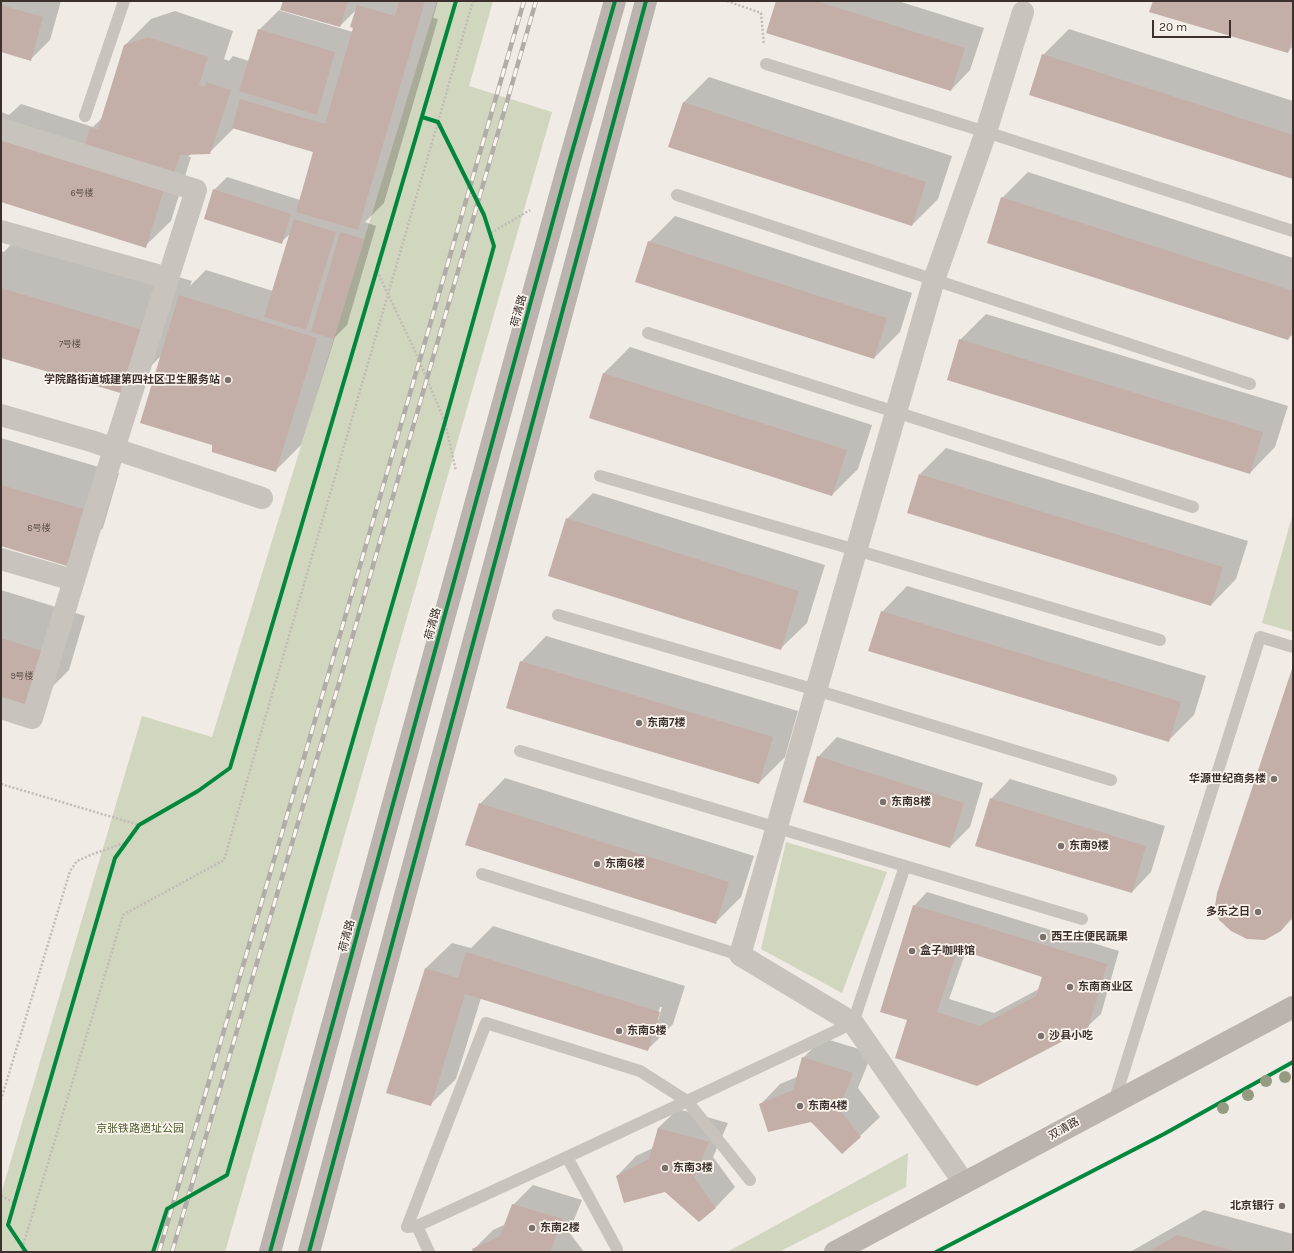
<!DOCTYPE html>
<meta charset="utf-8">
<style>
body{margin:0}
#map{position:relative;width:1294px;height:1253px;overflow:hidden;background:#f0ebe5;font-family:Karla,sans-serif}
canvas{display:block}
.frame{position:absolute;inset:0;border:2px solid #3b302b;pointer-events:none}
.scale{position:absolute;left:1152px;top:20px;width:79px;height:18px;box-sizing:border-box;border:2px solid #3b302b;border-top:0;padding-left:5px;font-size:12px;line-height:14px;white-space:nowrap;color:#3b302b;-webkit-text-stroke:3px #fbf5ee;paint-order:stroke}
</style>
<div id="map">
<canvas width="1294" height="1253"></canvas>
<div class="frame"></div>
<div class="scale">20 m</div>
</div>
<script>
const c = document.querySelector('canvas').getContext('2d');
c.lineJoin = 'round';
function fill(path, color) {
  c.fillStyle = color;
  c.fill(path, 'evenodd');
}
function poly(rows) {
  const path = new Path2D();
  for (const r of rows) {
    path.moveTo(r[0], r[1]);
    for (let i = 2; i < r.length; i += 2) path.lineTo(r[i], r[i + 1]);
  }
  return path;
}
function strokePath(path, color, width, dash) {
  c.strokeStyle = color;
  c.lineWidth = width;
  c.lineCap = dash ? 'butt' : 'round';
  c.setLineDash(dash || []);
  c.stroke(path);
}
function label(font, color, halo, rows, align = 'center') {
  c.font = font + ' Karla,"Noto Sans SC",sans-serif';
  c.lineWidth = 3.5;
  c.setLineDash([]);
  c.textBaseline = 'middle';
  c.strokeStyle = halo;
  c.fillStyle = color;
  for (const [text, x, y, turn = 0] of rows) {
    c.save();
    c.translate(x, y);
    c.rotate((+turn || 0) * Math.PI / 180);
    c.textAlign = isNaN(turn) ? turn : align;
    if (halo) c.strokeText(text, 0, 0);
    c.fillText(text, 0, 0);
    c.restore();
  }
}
const green = poly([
 [437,1,493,1,469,86,552,112,225,1252,1,1252,1,1194,142,716,212,737],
 [1293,513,1293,632,1262,623],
 [786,842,887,872,842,993,761,949],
 [908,1153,906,1187,779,1252,727,1252]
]);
const shadow = poly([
 [1,1,61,1,50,40,30,60,1,51],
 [284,1,361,1,361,2,362,1,438,1,433,18,438,19,384,203,365,222,376,226,347,325,335,337,301,445,275,471,213,444,161,356,124,393,1,357,1,251,4,252,24,231,192,281,190,286,206,270,273,291,290,234,281,242,214,190,227,177,300,200,315,151,234,128,209,153,191,154,188,157,191,157,171,221,145,246,1,201,1,112,9,115,21,104,93,127,102,118,125,45,151,19,175,11,233,31,224,59,229,61,233,56,249,61,259,30,279,10,281,11],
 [282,9,340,26,356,10,353,32,281,11],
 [777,1,898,1,984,28,970,70,951,90],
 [1154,1,1293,1,1293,46,1288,52],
 [1069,29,1293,101,1293,178,1043,55],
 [709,77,952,156,938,199,912,225,683,103],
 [1028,172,1293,258,1293,334,1288,339,1002,198],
 [675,216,912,293,900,332,874,358,649,242],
 [986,314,1288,406,1275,447,1250,473,960,340],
 [630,347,872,425,858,469,832,495,590,417,604,373],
 [1,438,119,473,103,528,66,564,1,545],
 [946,448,1248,541,1236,579,1211,605,920,474],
 [593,493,825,565,807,623,781,648,567,519],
 [907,586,1206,676,1194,715,1168,741,882,612],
 [1,590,85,616,69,670,32,707,1,697],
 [546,636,798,711,785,757,759,783,521,662],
 [1293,669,1293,918,1281,930],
 [837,737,983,783,970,827,950,847,818,757],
 [505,778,754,856,741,897,715,923,480,804],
 [1010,779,1165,826,1151,872,1132,892,991,799],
 [927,892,1119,951,1101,1014,1087,1027,896,1057,909,1019,914,906],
 [966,951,1043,976,1039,989,994,1013,949,999],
 [493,926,685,986,673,1024,647,1050,481,998,456,1079,430,1105,426,968,452,943,471,948],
 [660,1007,662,1007,658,1020,656,1020],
 [823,1038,872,1053,858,1088,880,1117,860,1136,761,1104,780,1084,797,1077,803,1058],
 [678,1109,728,1123,713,1157,735,1187,716,1207,699,1220,665,1191,617,1176,636,1156,653,1148,658,1128],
 [533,1185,582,1200,569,1232,584,1252,474,1252,473,1250,493,1230,506,1224,513,1205],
 [1204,1210,1293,1234,1293,1252,1130,1252]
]);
const building = poly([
 [283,1,348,1,340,27,280,10],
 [399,1,425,1,358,230,296,212,313,152,232,128,240,99,325,124,353,28,350,27,357,5,395,16],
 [776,1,817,1,965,48,951,91,766,33],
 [1153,1,1293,1,1293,33,1288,53,1149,12],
 [1,5,43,17,31,61,1,52],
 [258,29,335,52,317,115,239,91],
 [148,37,208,57,199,85,205,87,206,82,231,90,210,154,180,155,174,172,85,145,90,128,98,129,124,45],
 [1042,54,1293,135,1293,179,1029,95],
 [683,102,926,182,912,226,668,147],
 [1,131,166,183,146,248,1,202],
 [213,189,291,214,282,244,204,219],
 [1001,197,1293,291,1293,326,1288,340,987,243],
 [294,219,336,232,306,330,264,317],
 [340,232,364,239,334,339,311,332],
 [648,241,887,318,874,359,635,282],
 [1,288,143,330,124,394,1,358],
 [179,295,317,338,276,472,212,452,212,445,140,423],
 [959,339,1263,432,1250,474,947,380],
 [603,373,847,450,832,496,589,418],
 [919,474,1223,567,1211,606,907,513],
 [1,485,83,509,67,566,1,546],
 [566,518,799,591,781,650,548,576],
 [881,611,1181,702,1169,742,868,651],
 [1,638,49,653,32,708,1,698],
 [520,661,773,737,759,784,506,708],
 [1293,666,1293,915,1281,931,1265,940,1247,939,1231,931,1219,920,1215,906,1217,893],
 [817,756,964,803,950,848,803,802],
 [990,798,1146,846,1132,893,975,846],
 [479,803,729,882,716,924,465,845],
 [913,905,1107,964,1088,1028,977,1086,895,1058,907,1020,880,1012],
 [958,949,1042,977,1036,996,980,1026,937,1012],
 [466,952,660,1012,648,1051,465,994,431,1106,386,1093,425,968,458,978],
 [802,1057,853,1073,839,1109,861,1137,842,1154,811,1122,768,1132,759,1104,793,1090],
 [658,1128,709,1142,694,1177,716,1208,699,1222,665,1192,624,1203,616,1176,649,1159],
 [512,1204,563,1219,550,1252,473,1252,472,1249,500,1236],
 [1177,1235,1238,1252,1148,1252]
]);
const path = poly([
 [727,1,761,13,764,45],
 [491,233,530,210],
 [377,271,414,349,445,422,456,471],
 [1,784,139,825],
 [1,1100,70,871,77,861,93,854,127,842],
 [1,1196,15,1203],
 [21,1252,123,915,224,860,473,1]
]);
const lane = poly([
 [766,64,986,132,1293,231],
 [85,116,124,1],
 [677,195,1250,384],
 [648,333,1193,507],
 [600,476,856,550,1160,640],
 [558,615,816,690,1111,780],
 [520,751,905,866],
 [482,874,740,955],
 [1114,1102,1260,637,1293,647],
 [567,1157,617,1249],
 [750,1180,687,1101,640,1071,486,1023,407,1227,417,1226,567,1157,687,1101,853,1023,905,866,1082,919],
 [417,1226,429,1252]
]);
const street = poly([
 [1,129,196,190,114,449,32,718,1,708],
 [1,231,168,278],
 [1,415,91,441,262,498],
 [1,559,73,580],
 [964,1183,853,1023,740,955,934,280,986,132,1023,12]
]);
const secondary = poly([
 [270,1252,568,166,615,1],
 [309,1252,646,1],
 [835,1252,1293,1007]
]);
const rail = poly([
 [159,1252,330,669,524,1],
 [172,1252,342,673,536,1]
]);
const cycleway = poly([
 [26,1252,8,1225,115,858,139,825,198,791,230,768,456,1],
 [153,1252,167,1209,227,1175,445,422,494,246,484,215,438,122,422,117],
 [270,1252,568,166,615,1],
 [309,1252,646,1],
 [936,1252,1164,1134,1293,1062]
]);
const trees = [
 [1285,1077],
 [1266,1081],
 [1248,1095],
 [1223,1108]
];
const markers = [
 [228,380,4,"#7a716c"],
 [639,723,4,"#7a716c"],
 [1274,779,4,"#7a716c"],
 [883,802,4,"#7a716c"],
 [1061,846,4,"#7a716c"],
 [597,864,4,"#7a716c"],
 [1258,912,4,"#7a716c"],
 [1043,937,4,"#7a716c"],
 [912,951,4,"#7a716c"],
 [1070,987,4,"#7a716c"],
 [619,1031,4,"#7a716c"],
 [1041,1036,4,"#7a716c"],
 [800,1106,4,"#7a716c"],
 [665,1168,4,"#7a716c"],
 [1282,1206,4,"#7a716c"],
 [532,1228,4,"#7a716c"]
];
const numberNames = [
 ["6号楼",82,193],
 ["7号楼",70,344],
 ["8号楼",39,528],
 ["9号楼",22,676]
];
const streetNames = [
 ["荷清路",519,311,-75],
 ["荷清路",433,624,-75],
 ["荷清路",347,936,-75],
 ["双清路",1064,1129,-29]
];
const poiNames = [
 ["学院路街道城建第四社区卫生服务站",220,380,"right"],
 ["东南7楼",647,723],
 ["华源世纪商务楼",1266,779,"right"],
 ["东南8楼",891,802],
 ["东南9楼",1069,846],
 ["东南6楼",605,864],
 ["多乐之日",1250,912,"right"],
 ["西王庄便民蔬果",1051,937],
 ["盒子咖啡馆",920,951],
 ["东南商业区",1078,987],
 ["东南5楼",627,1031],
 ["沙县小吃",1049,1036],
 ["东南4楼",808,1106],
 ["东南3楼",673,1168],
 ["北京银行",1274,1206,"right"],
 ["东南2楼",540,1228]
];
const parkNames = [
 ["京张铁路遗址公园",140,1129]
];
fill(green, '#d1d6bf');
fill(shadow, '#0003');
fill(building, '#c3afa7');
strokePath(path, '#c2bbb6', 2.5, [2, 2]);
strokePath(lane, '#c9c3be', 12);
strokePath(street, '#c9c3be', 22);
strokePath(secondary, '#bab3ae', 22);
strokePath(rail, '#b1aca8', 4.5);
strokePath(rail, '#fbf5ee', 3, [9]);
strokePath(cycleway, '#00873e', 4);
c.fillStyle = '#959b80';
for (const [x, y] of trees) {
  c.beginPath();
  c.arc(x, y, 6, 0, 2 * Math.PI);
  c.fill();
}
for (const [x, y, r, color] of markers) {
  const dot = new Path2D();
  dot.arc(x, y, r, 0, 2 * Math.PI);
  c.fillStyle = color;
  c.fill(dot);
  strokePath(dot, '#fbf5ee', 1.5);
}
label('9px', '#5d504a', null, numberNames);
label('11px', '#3b302b', '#fbf5ee', streetNames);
label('bold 11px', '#3b302b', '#fbf5ee', poiNames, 'left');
label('11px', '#4a5a2e', '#fbf5ee', parkNames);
</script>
